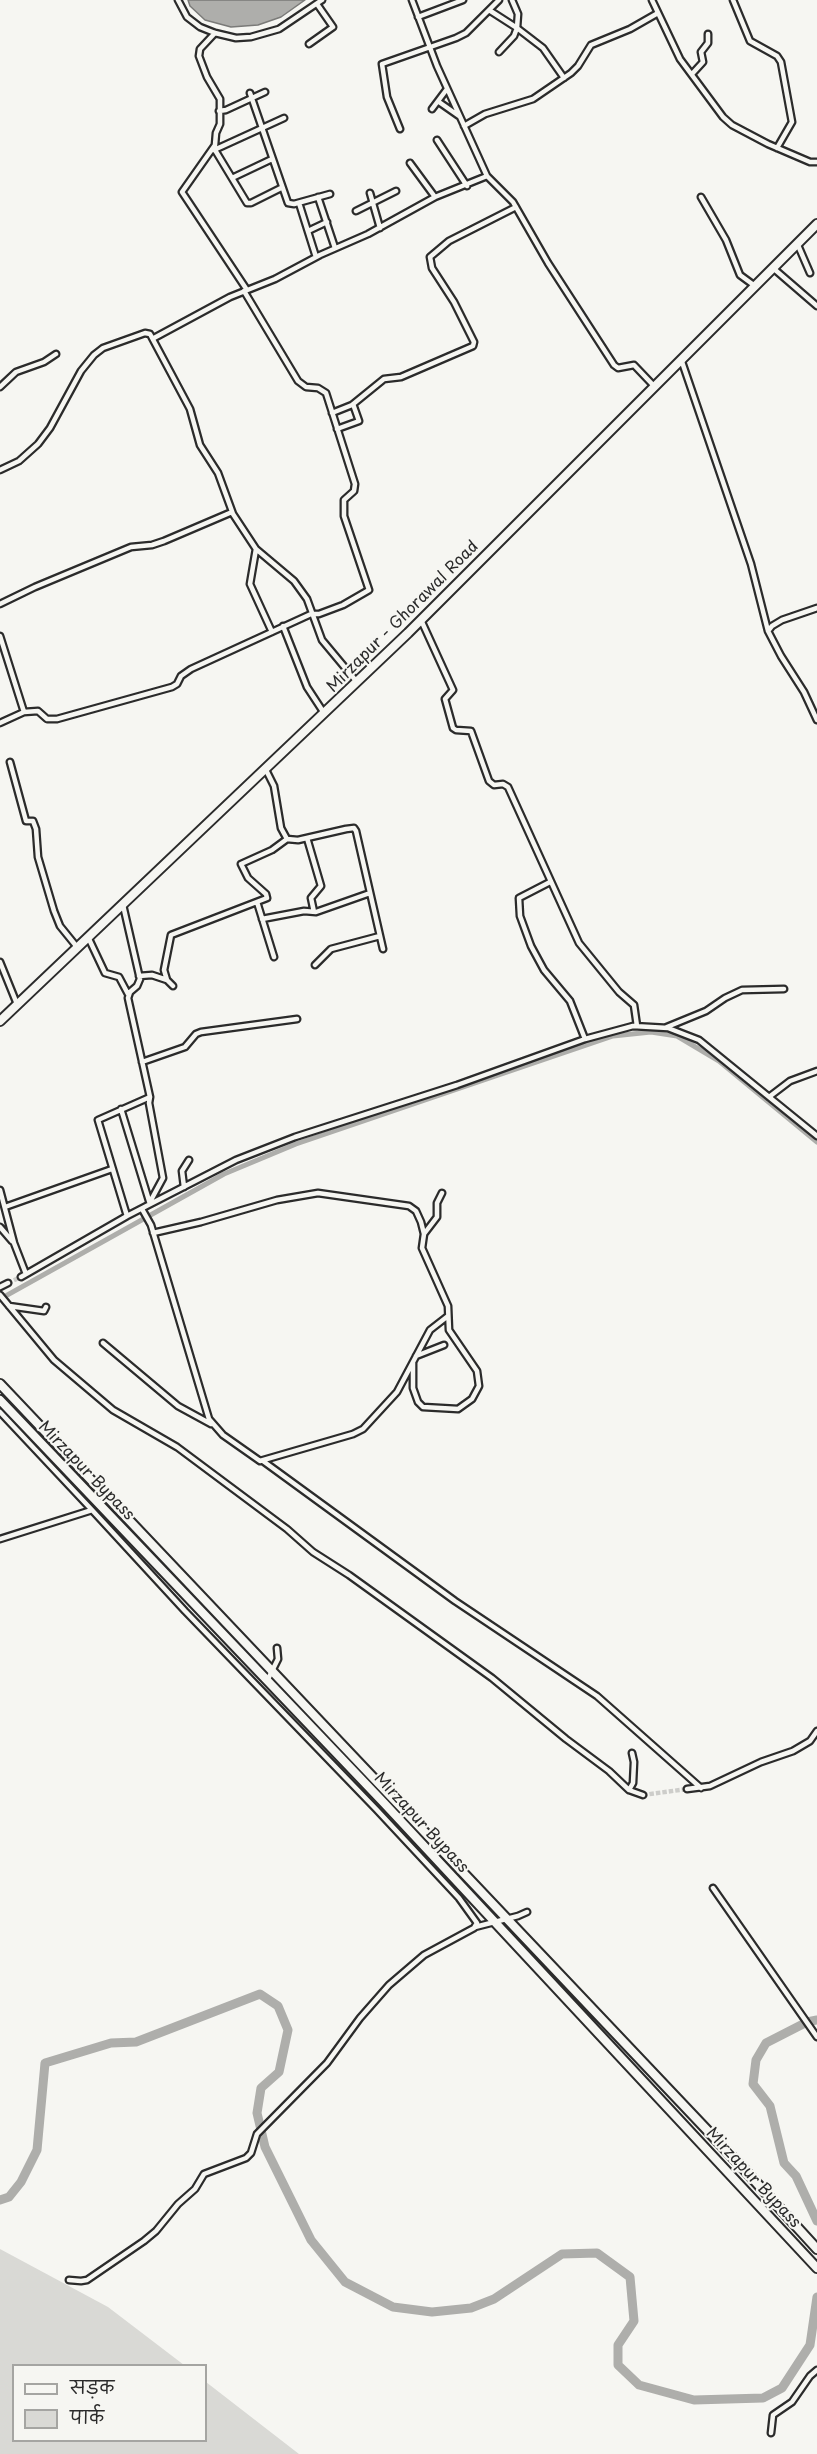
<!DOCTYPE html>
<meta charset="utf-8">
<style>
body{margin:0}
#map{position:relative;width:817px;height:2454px;overflow:hidden;background:#f6f6f2;font-family:"Playpen Sans","Playpen Sans Deva",sans-serif}
canvas{display:block}
.legend{position:absolute;left:12px;top:2364px;width:195px;height:78px;box-sizing:border-box;background:#f6f6f2;border:2px solid #a5a5a2;margin:0;padding:8px 10px;list-style:none;font-size:18px;color:#2b2b2b}
.legend li{display:flex;align-items:center;gap:12px;height:30px}
.legend b{width:30px;border:2px solid #a5a5a2}
</style>
<div id="map">
<canvas width="817" height="2454"></canvas>
<ul class="legend">
<li><b style="height:8px;background:#f6f6f2"></b>सड़क</li>
<li><b style="height:16px;background:#d9d9d5"></b>पार्क</li>
</ul>
</div>
<script>
const c = document.querySelector('canvas').getContext('2d');
c.lineJoin = 'round';
function fill(path, color) {
  c.fillStyle = color;
  c.fill(path, 'evenodd');
}
function poly(rows) {
  const path = new Path2D();
  for (const r of rows) {
    path.moveTo(r[0], r[1]);
    for (let i = 2; i < r.length; i += 2) path.lineTo(r[i], r[i + 1]);
  }
  return path;
}
function strokePath(path, color, width, dash) {
  c.strokeStyle = color;
  c.lineWidth = width;
  c.lineCap = dash ? 'butt' : 'round';
  c.setLineDash(dash || []);
  c.stroke(path);
}
function label(font, color, halo, rows, align = 'center') {
  c.font = font + ' "Playpen Sans",sans-serif';
  c.lineWidth = 4.5;
  c.setLineDash([]);
  c.textBaseline = 'middle';
  c.strokeStyle = halo;
  c.fillStyle = color;
  for (const [text, x, y, turn = 0] of rows) {
    c.save();
    c.translate(x, y);
    c.rotate((+turn || 0) * Math.PI / 180);
    c.textAlign = isNaN(turn) ? turn : align;
    if (halo) c.strokeText(text, 0, 0);
    c.fillText(text, 0, 0);
    c.restore();
  }
}
const green = poly([
 [0,2249,108,2307,184,2365,14,2366,14,2440,206,2440,206,2382,299,2454,0,2454]
]);
const water = poly([
 [188,0,305,0,281,17,258,25,231,27,205,20,190,6,188,0]
]);
const canal = poly([
 [0,1299,224,1174,296,1144,613,1036,651,1032,677,1036,719,1061,817,1142]
]);
const river = poly([
 [817,2020,807,2022,766,2043,756,2060,753,2084,770,2106,784,2163,796,2176,817,2221],
 [0,2200,9,2197,21,2182,37,2150,45,2063,111,2043,136,2042,260,1994,278,2006,288,2030,279,2072,261,2088,257,2113,265,2147,311,2240,345,2282,393,2307,432,2312,471,2308,494,2299,562,2254,597,2253,630,2277,634,2321,618,2345,618,2365,639,2385,694,2400,763,2398,782,2388,810,2345,817,2297]
]);
const minorTunnel = poly([
 [8,1283,21,1277],
 [643,1795,687,1789]
]);
const minor = poly([
 [178,0,187,17,200,27,215,33,236,38,251,37,279,29,322,0],
 [412,0,437,66,487,176,513,202,548,263,614,365,618,368,634,365,654,386],
 [652,0,680,59,723,117,732,125,768,144,810,162,817,162],
 [733,0,750,41,777,56,781,62,792,122,777,148],
 [489,10,517,28,543,48,564,78],
 [418,17,463,0],
 [215,33,200,49,199,56,207,77,220,99,220,124,216,133,215,145,182,192,247,290],
 [309,44,333,27,317,4],
 [499,52,514,36,517,28,518,14,512,0],
 [692,74,703,62,701,52,708,43,708,34],
 [250,93,288,203,294,204,330,194],
 [439,102,459,116],
 [432,109,447,89],
 [219,111,226,110,265,92],
 [464,126,485,114,533,99,571,73,578,66,591,45,630,29,658,13],
 [400,129,387,97,382,64,456,38,466,33,499,0],
 [437,140,467,186],
 [214,150,284,118],
 [215,150,247,203,251,203,281,188],
 [410,163,435,197],
 [232,178,272,159],
 [370,193,380,228],
 [318,197,335,248],
 [701,197,726,240,740,275,755,286],
 [299,203,316,257],
 [356,211,396,191],
 [308,231,327,222],
 [797,243,810,273],
 [773,268,817,306],
 [154,338,230,297,275,279,320,255,368,234,435,197,487,176],
 [681,359,751,564,768,631,781,656,804,692,817,720],
 [0,387,16,372,44,362,56,354],
 [332,413,352,405,384,379,401,377,473,346,474,342,454,302,432,268,430,257,449,241,516,207],
 [337,429,359,421,353,404],
 [0,470,19,461,38,444,50,428,81,371,94,355,103,348,145,333,150,334,190,409,200,445,218,473,233,514,256,549,250,584,272,632],
 [256,549,294,581,307,599,322,640,357,682],
 [0,604,35,587,131,547,152,545,164,541,232,512],
 [421,620,453,690,445,699,453,728,456,730,471,731,489,781,494,785,503,784,508,787,579,943,619,992,634,1005,637,1026],
 [283,626,307,687,324,713],
 [768,631,772,626,782,620,817,608],
 [0,636,24,712],
 [0,723,24,712,38,711,47,719,57,719,172,687,177,684,181,676,191,669,311,614,319,614,343,605,369,590,344,516,344,500,354,491,355,484,326,393,318,388,306,387,298,381,244,291],
 [10,762,26,821,33,821,36,829,38,857,54,911,60,926,77,947],
 [266,770,274,786,281,828,287,839,298,840,346,829,354,828,356,831,383,949],
 [307,838,321,886,311,898,314,912],
 [550,882,519,898,520,916,531,946,544,970,570,1001,585,1039],
 [257,902,274,957],
 [123,905,140,979,137,986,130,992,128,998,150,1097,149,1103,163,1178,150,1202],
 [262,919,304,911,316,912,370,893],
 [88,937,105,973,119,977,128,994],
 [0,962,17,1004],
 [315,965,331,949,380,936],
 [139,976,152,975,167,980,173,986],
 [167,980,164,970,171,935,267,898,266,894,248,878,241,864,272,850,287,839],
 [667,1027,706,1011,725,998,742,990,784,989],
 [142,1062,185,1047,196,1034,201,1032,297,1019],
 [769,1097,790,1081,817,1071],
 [121,1109,150,1204],
 [184,1187,182,1171,189,1160],
 [0,1190,14,1243,26,1274],
 [5,1207,112,1169],
 [142,1209,151,1225,209,1419,223,1435,260,1461,353,1434,363,1429,397,1392,430,1330,448,1316],
 [127,1216,98,1120,150,1097],
 [0,1227,12,1241],
 [153,1233,201,1222,277,1200,318,1193,409,1206,416,1211,421,1222,424,1234,422,1248,448,1306,449,1330,477,1371,479,1386,472,1399,458,1409,423,1407,418,1402,413,1388,413,1363],
 [424,1234,437,1217,437,1203,442,1193],
 [21,1277,127,1216,236,1160,295,1137,457,1085,585,1039,633,1026,668,1028,699,1040,817,1136],
 [0,1287,8,1283],
 [0,1295,54,1360,113,1410,177,1447,287,1529,313,1552,349,1575,492,1678,566,1739,609,1771,629,1790,643,1795],
 [9,1306,44,1311,46,1307],
 [103,1343,178,1406,211,1424],
 [416,1356,444,1345],
 [0,1412,92,1510,0,1539],
 [263,1461,455,1601,597,1696,701,1788],
 [267,1681,278,1659,277,1648],
 [687,1789,710,1786,761,1762,793,1751,810,1741,817,1731],
 [629,1790,633,1783,634,1762,632,1753],
 [713,1888,817,2037],
 [475,1927,518,1916,527,1912],
 [69,2280,81,2281,87,2280,144,2241,156,2231,178,2204,195,2189,204,2174,246,2158,251,2153,257,2134,327,2063,360,2018,389,1985,424,1955,474,1928,477,1923,459,1898,376,1809,185,1611,92,1510],
 [771,2433,773,2415,792,2402,810,2376,817,2370]
]);
const primary = poly([
 [0,1021,408,633,817,224]
]);
const trunk = poly([
 [0,1384,743,2168,817,2249],
 [0,1400,384,1803,817,2268]
]);
const streetNames = [
 ["Mirzapur - Ghorawal Road",403,617,-45],
 ["Mirzapur Bypass",86,1471,46],
 ["Mirzapur Bypass",421,1823,47],
 ["Mirzapur Bypass",753,2178,47]
];
fill(green, '#d9d9d5');
fill(water, '#aeaeab');
strokePath(water, '#7a7a78', 1.5);
strokePath(canal, '#aeaeab', 5);
strokePath(river, '#aeaeab', 9);
strokePath(minorTunnel, '#cdcdca', 4.5, [4.5, 2]);
strokePath(minor, '#2b2b2b', 9);
strokePath(primary, '#2b2b2b', 12);
strokePath(trunk, '#2b2b2b', 12);
strokePath(minor, '#f6f6f2', 4.5);
strokePath(primary, '#f6f6f2', 8);
strokePath(trunk, '#f6f6f2', 8);
label('16px', '#2b2b2b', '#f6f6f2', streetNames);
</script>
